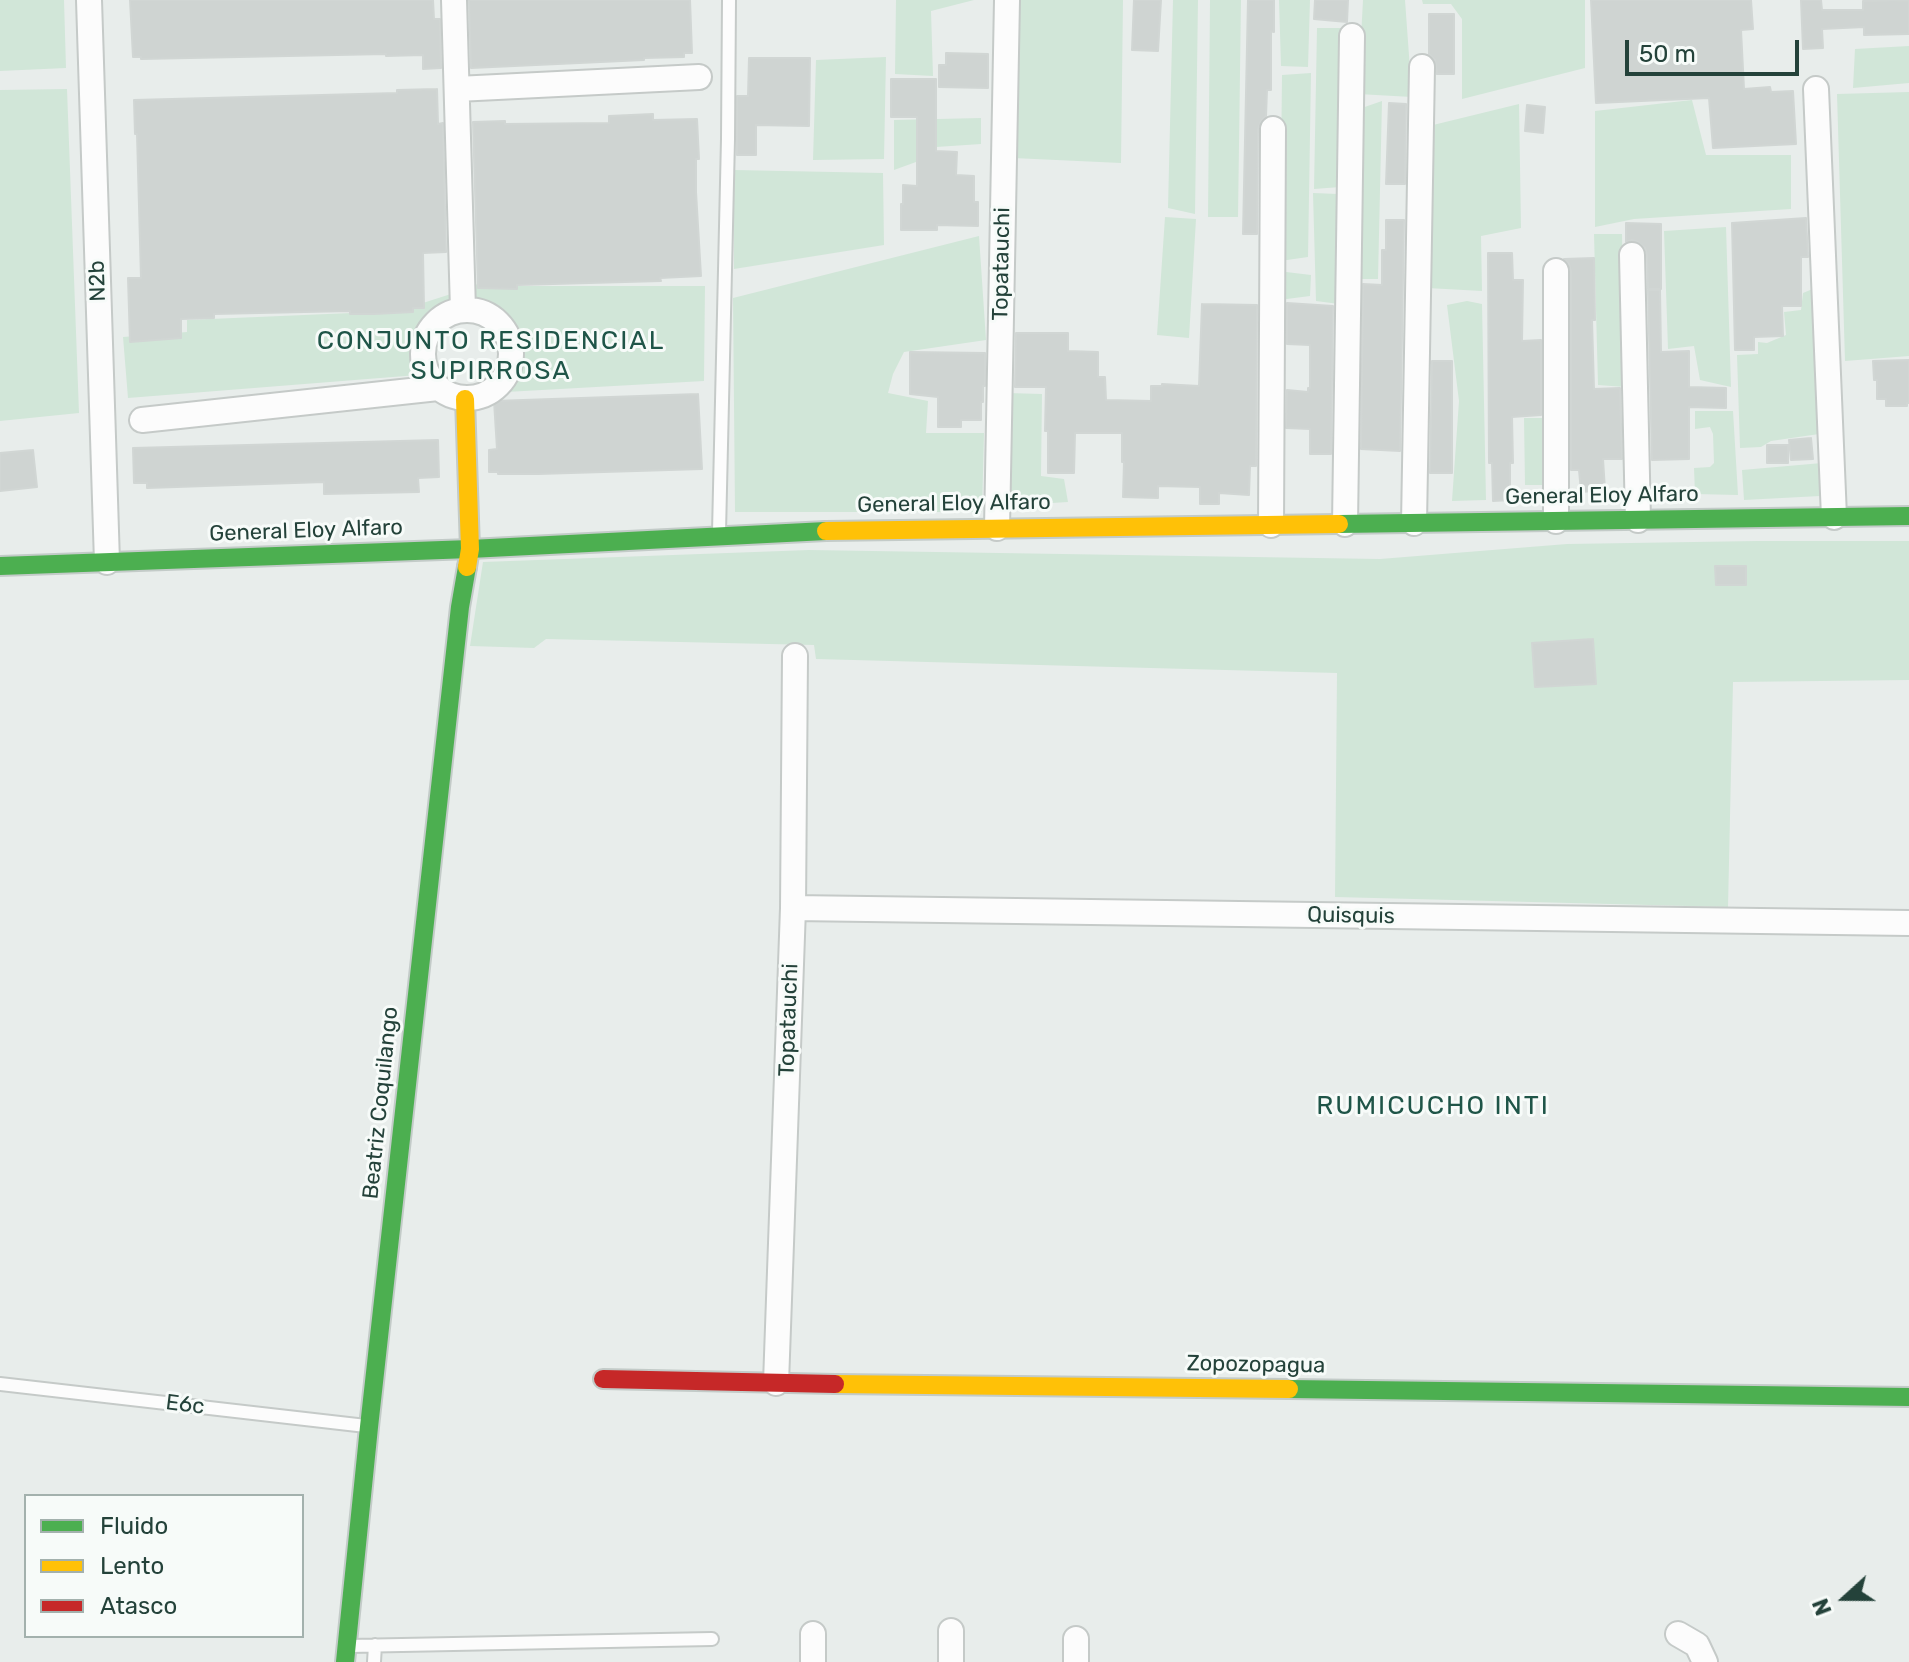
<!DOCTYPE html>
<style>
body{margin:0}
#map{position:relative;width:1909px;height:1662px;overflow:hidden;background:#e8edeb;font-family:Rubik,sans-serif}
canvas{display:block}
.legend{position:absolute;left:24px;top:1494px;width:280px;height:144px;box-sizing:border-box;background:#f7fbf9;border:2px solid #a3b1ad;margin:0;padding:10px 14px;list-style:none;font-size:24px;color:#24423a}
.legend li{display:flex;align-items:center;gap:16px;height:40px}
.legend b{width:40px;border:2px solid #a3b1ad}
.north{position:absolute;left:1805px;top:1558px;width:80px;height:80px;-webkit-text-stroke:6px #f7fbf9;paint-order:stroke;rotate:249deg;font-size:22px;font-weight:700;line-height:32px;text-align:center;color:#24423a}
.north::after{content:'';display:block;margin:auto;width:28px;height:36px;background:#24423a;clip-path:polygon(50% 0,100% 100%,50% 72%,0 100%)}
.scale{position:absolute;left:1625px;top:40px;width:174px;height:36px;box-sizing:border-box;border:4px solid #24423a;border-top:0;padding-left:10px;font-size:24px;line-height:28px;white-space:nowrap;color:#24423a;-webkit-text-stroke:6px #f7fbf9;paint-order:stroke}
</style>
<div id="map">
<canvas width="1909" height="1662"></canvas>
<ul class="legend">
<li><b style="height:10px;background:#4caf50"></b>Fluido</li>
<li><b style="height:10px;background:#ffc107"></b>Lento</li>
<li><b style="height:10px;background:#c62828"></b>Atasco</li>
</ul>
<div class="north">N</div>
<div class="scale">50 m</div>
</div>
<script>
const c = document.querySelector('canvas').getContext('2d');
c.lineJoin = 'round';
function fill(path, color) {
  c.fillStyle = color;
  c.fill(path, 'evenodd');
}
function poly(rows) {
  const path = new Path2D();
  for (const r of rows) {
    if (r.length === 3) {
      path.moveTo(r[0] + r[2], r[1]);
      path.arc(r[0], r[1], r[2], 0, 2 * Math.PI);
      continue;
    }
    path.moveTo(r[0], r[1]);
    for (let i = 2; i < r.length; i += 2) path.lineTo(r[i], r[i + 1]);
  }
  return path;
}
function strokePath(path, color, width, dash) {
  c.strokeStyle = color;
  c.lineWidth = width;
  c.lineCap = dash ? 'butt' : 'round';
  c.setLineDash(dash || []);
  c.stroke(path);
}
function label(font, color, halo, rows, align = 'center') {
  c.font = font + ' Rubik,sans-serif';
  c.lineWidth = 6;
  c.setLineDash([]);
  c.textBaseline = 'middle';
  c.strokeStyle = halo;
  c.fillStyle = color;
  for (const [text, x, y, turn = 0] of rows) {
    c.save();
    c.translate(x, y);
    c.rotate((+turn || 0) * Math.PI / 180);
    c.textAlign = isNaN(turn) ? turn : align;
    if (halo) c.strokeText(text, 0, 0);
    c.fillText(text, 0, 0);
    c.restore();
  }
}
const green = poly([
 [0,0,64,0,66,68,0,71],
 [896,0,974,0,931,11,933,76,895,74],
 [1020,0,1123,0,1121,163,1013,158],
 [1173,0,1198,0,1195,214,1168,208],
 [1210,0,1241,0,1238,217,1208,217],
 [1279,0,1310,0,1308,67,1281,66],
 [1363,0,1405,0,1412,97,1358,94],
 [1422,0,1585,0,1585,68,1462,99,1462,19,1451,4,1423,4],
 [1317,28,1342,28,1340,187,1314,189],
 [1909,46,1909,83,1853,88,1855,49],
 [886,57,884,159,813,160,816,60],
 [1311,73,1308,257,1280,261,1282,75],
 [67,89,79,413,0,421,0,90],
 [1909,92,1909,356,1845,361,1837,94],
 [1692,100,1706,155,1791,155,1791,209,1634,219,1595,227,1595,111],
 [1382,101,1378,279,1355,279,1356,110],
 [1519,104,1521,228,1481,236,1482,291,1427,288,1429,126],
 [981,118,981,144,921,148,916,162,894,170,894,120],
 [734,170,883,173,884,245,734,269],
 [1313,193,1338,194,1339,304,1316,301],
 [1165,217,1196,219,1189,338,1157,335],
 [1726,227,1731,387,1700,380,1694,346,1668,349,1664,231],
 [1594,234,1622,234,1625,387,1598,385],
 [979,236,986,340,904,352,893,374,888,393,928,401,926,433,984,433,982,512,735,512,733,298],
 [1278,271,1311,275,1310,296,1279,300],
 [471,284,496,286,705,286,704,381,506,392,519,373,521,354,518,337,511,323,501,313,485,304,471,302],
 [1815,288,1819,434,1771,441,1761,447,1740,448,1737,355,1758,354,1758,342,1767,343,1786,335,1784,312,1801,310,1803,293],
 [454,293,454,304,438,310,418,331,414,355,418,375,128,398,123,337,187,332,187,320,398,311],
 [1467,301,1482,304,1486,500,1452,501,1459,401,1447,305],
 [1007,393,1042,394,1041,476,1064,479,1068,502,1004,506],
 [1695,411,1733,411,1738,495,1695,494,1694,468,1710,467,1714,463,1713,434,1710,427,1695,429],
 [1524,418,1550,418,1547,485,1525,485],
 [1822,463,1820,496,1744,500,1742,470],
 [1757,541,1909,541,1909,680,1733,682,1728,907,1335,897,1337,673,816,659,814,645,546,639,534,648,470,646,483,562,809,550,1380,559,1567,544]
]);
const building = poly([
 [130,0,433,0,434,19,440,19,441,68,423,69,423,55,386,56,386,54,141,59,141,57,133,57,130,0],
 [469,0,690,0,692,53,684,53,684,57,644,58,644,60,471,68,469,0],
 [1134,0,1161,0,1158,51,1132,50,1134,0],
 [1248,0,1274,0,1274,32,1271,31,1271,90,1267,90,1266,116,1261,121,1258,129,1257,234,1243,234,1248,0],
 [1315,0,1348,0,1347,22,1314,19,1315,0],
 [1591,0,1751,0,1753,29,1741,30,1744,89,1770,87,1771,92,1793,91,1796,144,1713,148,1709,98,1596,103,1591,0],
 [1801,0,1821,0,1822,10,1863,10,1863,1,1909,0,1909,34,1864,35,1864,27,1822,29,1823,48,1803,49,1801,0],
 [1429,14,1454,14,1454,74,1437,74,1435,60,1429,54,1429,14],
 [946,53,988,54,988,88,939,87,939,65,946,65,946,53],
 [749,58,810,58,809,126,756,125,756,155,737,155,737,96,748,96,749,58],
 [891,79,936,79,936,151,957,152,956,175,974,176,974,202,978,202,978,226,937,225,937,230,901,230,901,204,903,204,903,185,917,186,917,117,891,117,891,79],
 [437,89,438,124,443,123,446,252,423,253,424,308,413,308,413,312,374,314,350,314,350,311,214,314,214,318,181,319,181,338,130,342,128,278,141,278,137,134,135,134,134,100,397,93,397,90,437,89],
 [1389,103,1406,104,1405,184,1386,184,1389,103],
 [1527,105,1545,107,1543,133,1525,131,1527,105],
 [653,114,653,120,697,119,699,159,696,159,696,192,701,276,660,278,661,281,517,285,517,289,478,288,473,122,505,121,505,124,609,123,609,116,653,114],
 [1806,218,1808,257,1801,257,1801,306,1782,306,1783,336,1754,337,1754,350,1735,350,1732,223,1806,218],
 [1386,220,1404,220,1400,451,1361,449,1363,284,1382,285,1382,250,1386,250,1386,220],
 [1626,223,1661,224,1661,289,1648,289,1647,255,1645,248,1638,242,1632,240,1626,242,1626,223],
 [1488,253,1512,253,1513,280,1523,280,1522,341,1541,340,1541,415,1512,417,1513,463,1510,463,1510,500,1493,501,1492,463,1489,463,1488,253],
 [1594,258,1595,320,1592,320,1594,389,1620,388,1622,459,1603,459,1605,490,1581,492,1579,470,1571,470,1571,271,1569,264,1564,259,1594,258],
 [1648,290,1660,290,1661,352,1689,351,1689,387,1726,388,1726,408,1689,407,1689,459,1652,460,1648,290],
 [1287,303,1333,306,1331,454,1310,454,1310,429,1286,428,1287,390,1308,392,1308,388,1310,388,1310,345,1287,344,1287,303],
 [1202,304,1257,305,1256,466,1250,466,1249,495,1219,493,1219,504,1200,504,1200,487,1158,486,1158,498,1123,497,1124,462,1122,462,1122,433,1075,433,1074,473,1048,473,1048,431,1045,431,1046,387,1015,387,1016,333,1068,333,1068,351,1098,352,1098,377,1105,377,1106,400,1151,401,1151,386,1162,386,1162,384,1199,386,1202,304],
 [910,352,985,353,985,386,983,386,983,402,981,402,981,420,961,420,961,427,938,427,938,397,910,394,910,352],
 [1909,360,1909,403,1907,403,1907,406,1886,406,1886,399,1877,399,1877,380,1874,380,1873,361,1909,360],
 [1432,361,1452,361,1452,473,1430,473,1432,361],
 [698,394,702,469,538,474,498,474,498,472,489,472,489,450,497,449,494,401,698,394],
 [1811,438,1813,459,1791,460,1789,440,1811,438],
 [438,440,439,477,418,478,419,492,324,494,324,482,147,488,147,483,134,483,133,448,438,440],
 [1767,445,1788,445,1788,463,1767,463,1767,445],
 [33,450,37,487,0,491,0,453,33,450],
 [1715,566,1746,566,1746,585,1716,585,1715,566],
 [1593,639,1596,684,1535,687,1532,643,1593,639]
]);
const lane = poly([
 [719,532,728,139,729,0],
 [0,1384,366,1426],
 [350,1646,712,1639],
 [374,1662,375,1645]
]);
const street = poly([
 [89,0,107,562],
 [454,0,463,310],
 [457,89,699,77],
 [1816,89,1834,517],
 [1632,255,1638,520],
 [467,354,44],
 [142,420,438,388],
 [1556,521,1556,271],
 [1414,523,1422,67],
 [1345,524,1352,36],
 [1271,525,1273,129],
 [997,528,1007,0],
 [793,908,1909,923],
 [776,1383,793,908,795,656],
 [951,1631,951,1662],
 [1678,1634,1697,1645,1705,1662],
 [813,1662,813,1634],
 [1076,1662,1076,1639]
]);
const fast = poly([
 [1339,524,1909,516],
 [0,566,470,549,826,531],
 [1289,1389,1909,1397],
 [345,1662,369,1427,460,607,467,567]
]);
const slow = poly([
 [465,399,470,549,467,567],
 [826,531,1339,524],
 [835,1384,1289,1389]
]);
const jam = poly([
 [603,1379,835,1384]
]);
const streetNames = [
 ["Topatauchi",1002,264,-89],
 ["N2b",98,281,-92],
 ["General Eloy Alfaro",1602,496,-1],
 ["General Eloy Alfaro",954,504,-1],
 ["General Eloy Alfaro",306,531,-2],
 ["Quisquis",1351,916,1],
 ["Topatauchi",789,1020,-88],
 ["Beatriz Coquilango",381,1103,-84],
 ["Zopozopagua",1256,1365,1],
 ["E6c",185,1405,7]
];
const quarterNames = [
 ["CONJUNTO RESIDENCIAL",491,341],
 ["SUPIRROSA",491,371],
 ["RUMICUCHO INTI",1433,1106]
];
fill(green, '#d1e6d8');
fill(building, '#cfd4d2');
strokePath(building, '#d1d6d4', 2);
strokePath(lane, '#c5cac8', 16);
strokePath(street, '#c5cac8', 28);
strokePath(fast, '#c3cbc8', 22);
strokePath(slow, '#c3cbc8', 22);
strokePath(jam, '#c3cbc8', 22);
strokePath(lane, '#fcfcfc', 12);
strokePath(street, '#fcfcfc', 24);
strokePath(fast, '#4caf50', 18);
strokePath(slow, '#ffc107', 18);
strokePath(jam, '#c62828', 18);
label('22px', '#24423a', '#f7fbf9', streetNames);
c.letterSpacing = '2px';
label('26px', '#1f5548', '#f7fbf9', quarterNames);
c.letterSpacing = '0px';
</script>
